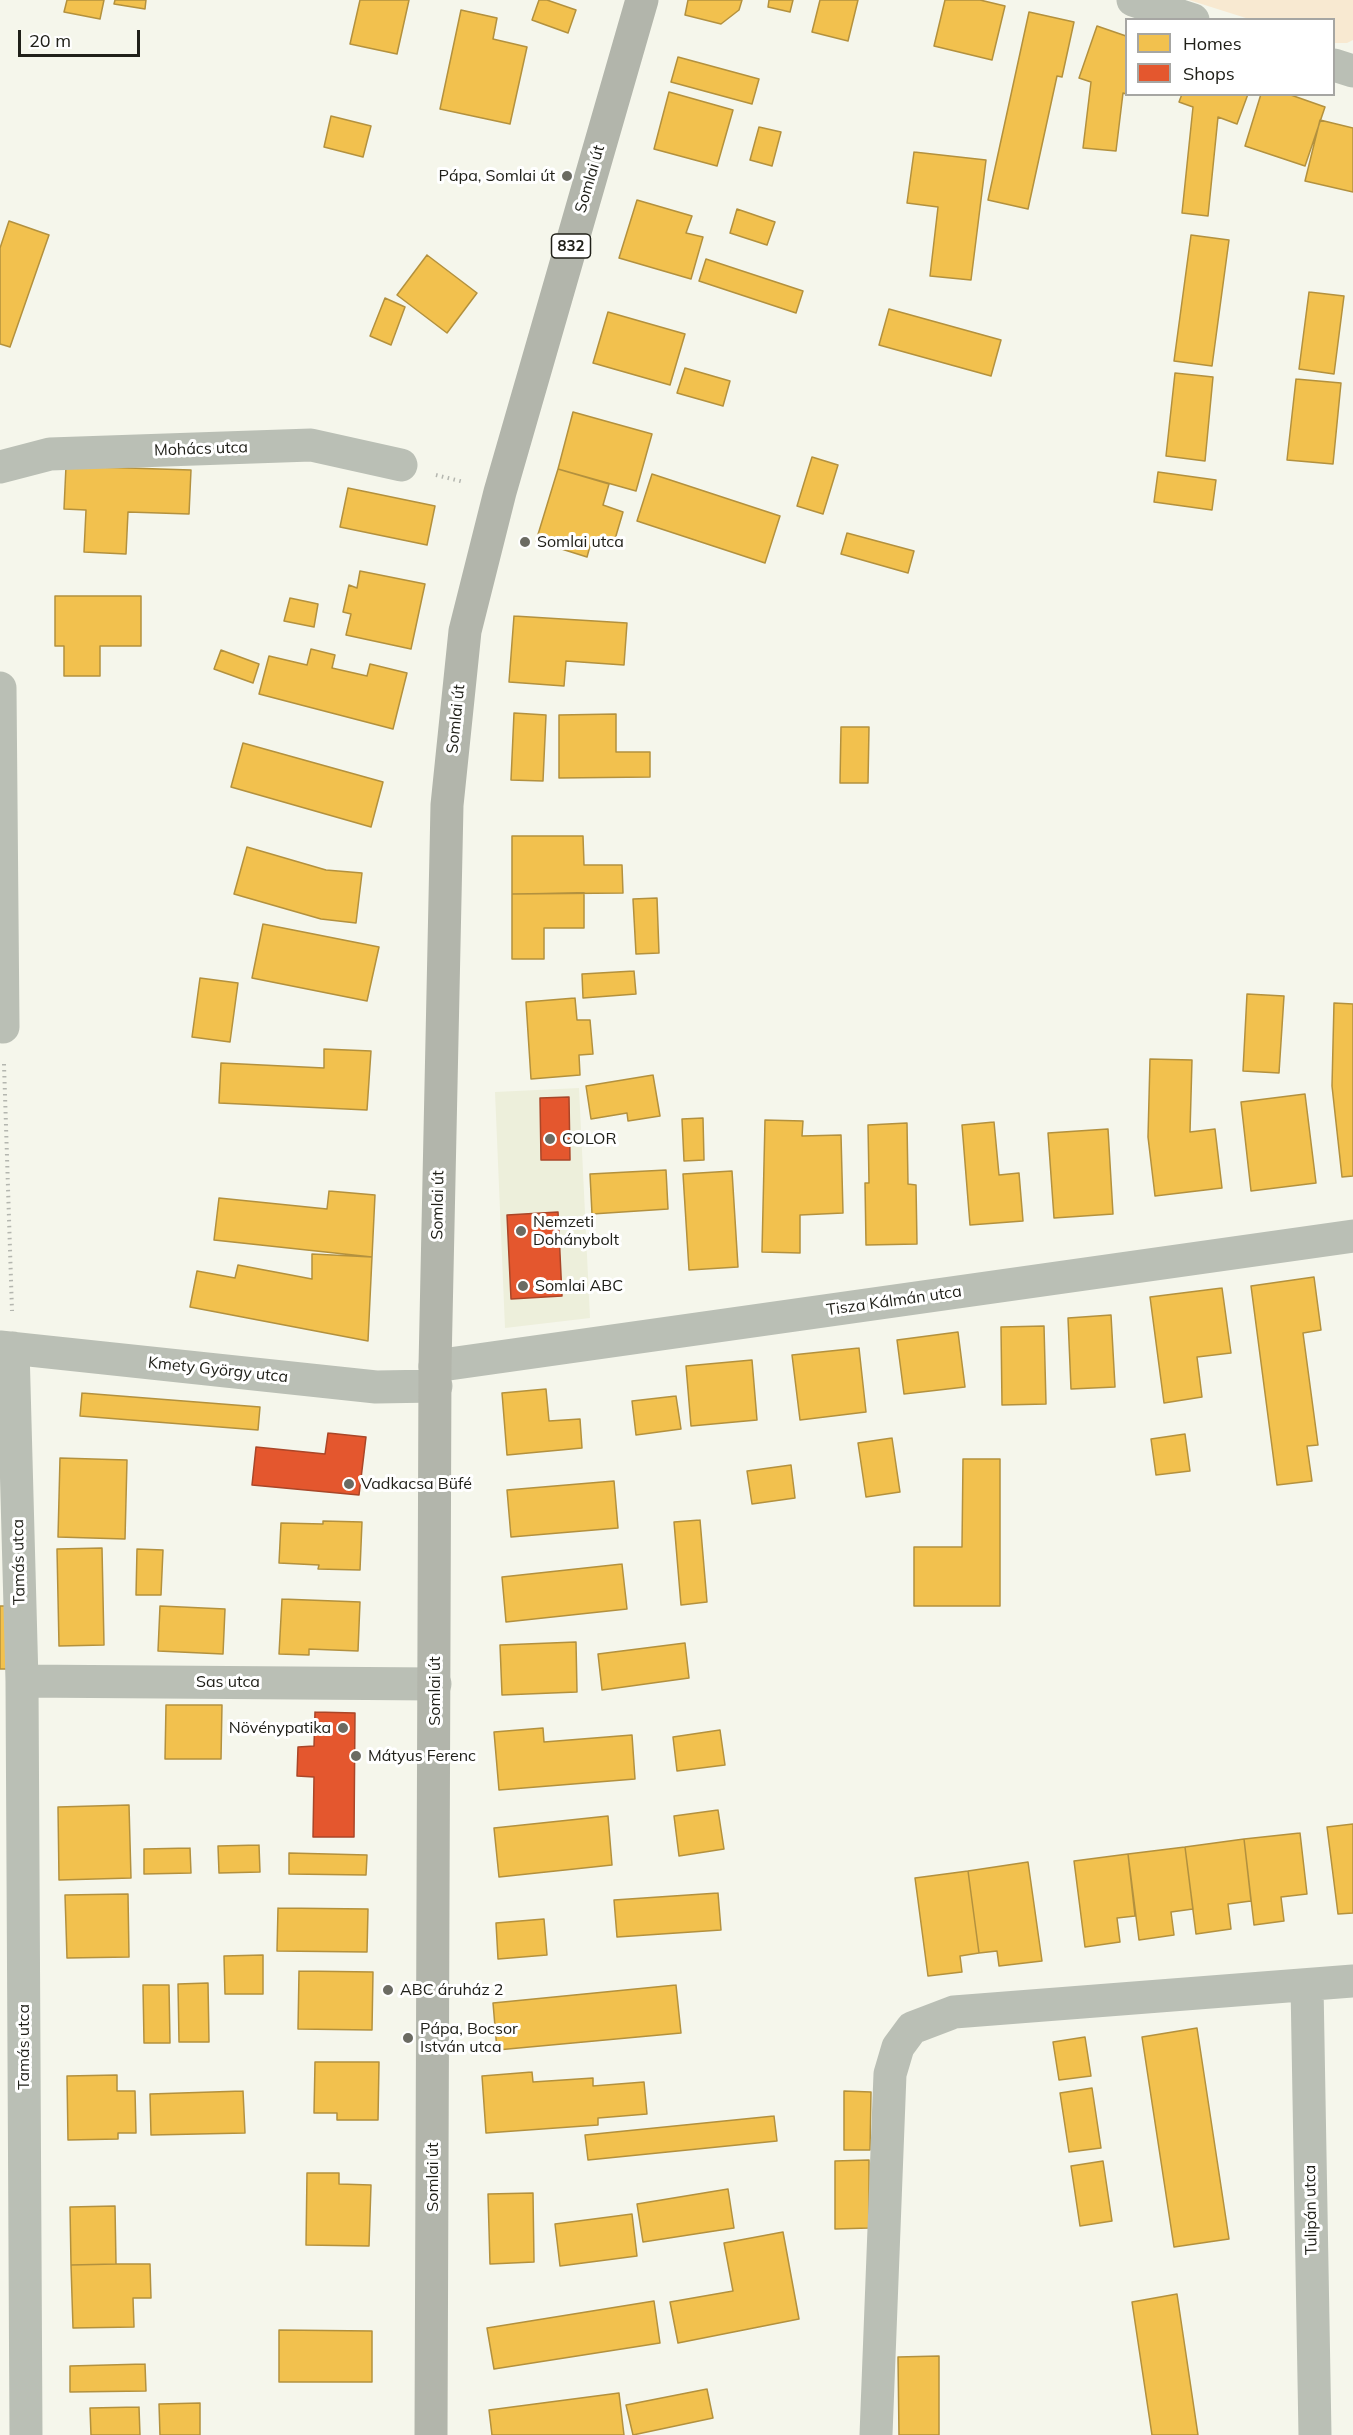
<!DOCTYPE html>
<meta charset="utf-8">
<style>
body{margin:0}
#map{position:relative;width:1353px;height:2435px;overflow:hidden;background:#f5f6eb;font-family:Mulish,sans-serif}
canvas{display:block}
.legend{position:absolute;left:1125px;top:18px;width:210px;height:78px;box-sizing:border-box;background:#fff;border:2px solid #a6a6a3;margin:0;padding:8px 10px;list-style:none;font-size:18px;color:#202019}
.legend li{display:flex;align-items:center;gap:12px;height:30px}
.legend b{width:30px;border:2px solid #a6a6a3}
.scale{position:absolute;left:18px;top:30px;width:122px;height:27px;box-sizing:border-box;border:3px solid #202019;border-top:0;padding-left:8px;font-size:18px;line-height:21px;white-space:nowrap;color:#202019;-webkit-text-stroke:4px #fff;paint-order:stroke}
</style>
<div id="map">
<canvas width="1353" height="2435"></canvas>
<ul class="legend">
<li><b style="height:16px;background:#f2c14e"></b>Homes</li>
<li><b style="height:16px;background:#e4572e"></b>Shops</li>
</ul>
<div class="scale">20 m</div>
</div>
<script>
const c = document.querySelector('canvas').getContext('2d');
c.lineJoin = 'round';
function fill(path, color) {
  c.fillStyle = color;
  c.fill(path, 'evenodd');
}
function poly(rows) {
  const path = new Path2D();
  for (const r of rows) {
    path.moveTo(r[0], r[1]);
    for (let i = 2; i < r.length; i += 2) path.lineTo(r[i], r[i + 1]);
  }
  return path;
}
function strokePath(path, color, width, dash) {
  c.strokeStyle = color;
  c.lineWidth = width;
  c.lineCap = dash ? 'butt' : 'round';
  c.setLineDash(dash || []);
  c.stroke(path);
}
function label(font, color, halo, rows, align = 'center') {
  c.font = font + ' Mulish,sans-serif';
  c.lineWidth = 6;
  c.setLineDash([]);
  c.textBaseline = 'middle';
  c.strokeStyle = halo;
  c.fillStyle = color;
  for (const [text, x, y, turn = 0] of rows) {
    c.save();
    c.translate(x, y);
    c.rotate((+turn || 0) * Math.PI / 180);
    c.textAlign = isNaN(turn) ? turn : align;
    if (halo) c.strokeText(text, 0, 0);
    c.fillText(text, 0, 0);
    c.restore();
  }
}
const built = poly([
 [579,1088,590,1318,505,1328,495,1092]
]);
const green = poly([
 [1189,0,1353,0,1353,40,1347,43,1334,43,1334,20,1249,19]
]);
const homes = poly([
 [67,0,104,0,100,19,64,12,67,0],
 [115,0,146,0,145,9,114,4,115,0],
 [360,0,409,0,397,54,350,44,360,0],
 [539,0,547,0,576,10,568,33,532,20,539,0],
 [688,0,742,0,739,10,721,24,685,15,688,0],
 [769,0,793,0,790,12,768,7,769,0],
 [820,0,858,0,848,41,812,32,820,0],
 [945,0,980,0,1005,6,992,60,934,46,945,0],
 [461,10,497,18,493,39,527,47,510,124,440,109,461,10],
 [1029,12,1074,22,1062,77,1057,76,1028,209,988,200,1029,12],
 [1097,26,1126,36,1126,94,1123,93,1116,151,1083,148,1091,82,1079,78,1097,26],
 [678,57,759,79,752,104,671,82,678,57],
 [669,92,733,110,717,166,654,149,669,92],
 [1182,94,1248,94,1237,124,1218,117,1208,216,1182,213,1193,107,1179,102,1182,94],
 [1261,94,1288,94,1325,107,1305,166,1245,146,1261,94],
 [331,116,371,126,363,157,324,147,331,116],
 [1320,120,1353,128,1353,192,1305,181,1320,120],
 [759,127,781,132,772,166,750,160,759,127],
 [914,152,986,160,971,280,930,276,938,207,907,203,914,152],
 [637,200,692,216,686,233,703,237,691,279,619,258,637,200],
 [737,209,775,222,767,245,730,233,737,209],
 [9,221,49,235,10,347,0,344,0,248,9,221],
 [1191,235,1229,240,1212,366,1174,361,1191,235],
 [427,255,477,293,447,333,397,295,427,255],
 [706,259,803,291,796,313,699,281,706,259],
 [1309,292,1344,296,1334,374,1299,369,1309,292],
 [385,298,405,307,391,345,370,336,385,298],
 [889,309,1001,340,991,376,879,345,889,309],
 [608,312,685,334,670,385,593,363,608,312],
 [685,368,730,381,723,406,677,393,685,368],
 [1175,373,1213,377,1205,461,1166,456,1175,373],
 [1296,379,1341,383,1333,464,1287,460,1296,379],
 [573,412,652,434,636,491,558,469,573,412],
 [812,457,838,465,823,514,797,506,812,457],
 [66,466,191,470,189,514,128,512,126,554,84,552,86,510,64,509,66,466],
 [558,469,609,484,603,505,623,512,613,546,592,539,587,557,536,541,558,469],
 [1158,472,1216,480,1212,510,1154,502,1158,472],
 [652,474,780,516,765,563,637,521,652,474],
 [348,488,435,506,427,545,340,527,348,488],
 [847,533,914,551,908,573,841,554,847,533],
 [360,571,425,584,411,649,346,635,351,614,343,612,349,585,357,588,360,571],
 [55,596,141,596,141,646,100,646,100,676,64,676,64,646,55,646,55,596],
 [290,598,318,604,314,627,284,621,290,598],
 [514,616,627,623,624,665,566,661,564,686,509,682,514,616],
 [311,649,335,655,332,668,367,676,370,664,407,673,393,729,259,694,269,656,307,665,311,649],
 [221,650,259,664,253,683,214,669,221,650],
 [514,713,546,715,543,781,511,780,514,713],
 [616,714,616,752,650,752,650,777,559,778,559,715,616,714],
 [841,727,869,727,868,783,840,783,841,727],
 [243,743,383,782,371,827,231,787,243,743],
 [512,836,583,836,584,865,622,865,623,893,512,894,512,836],
 [247,847,326,870,362,873,356,923,321,919,234,894,247,847],
 [584,893,584,928,544,928,544,959,512,959,512,894,584,893],
 [657,898,659,953,636,954,633,899,657,898],
 [263,924,379,947,367,1001,252,978,263,924],
 [634,971,636,994,583,998,582,974,634,971],
 [200,978,238,983,230,1042,192,1037,200,978],
 [1247,994,1284,996,1279,1073,1243,1071,1247,994],
 [575,998,577,1020,590,1020,593,1054,579,1055,580,1075,531,1079,526,1002,575,998],
 [1334,1003,1353,1004,1353,1176,1342,1177,1332,1086,1334,1003],
 [324,1049,371,1051,367,1110,219,1103,221,1063,324,1068,324,1049],
 [1150,1059,1192,1060,1190,1132,1215,1129,1222,1188,1155,1196,1148,1137,1150,1059],
 [653,1075,660,1116,628,1121,627,1113,591,1119,586,1086,653,1075],
 [1305,1094,1316,1183,1251,1191,1241,1102,1305,1094],
 [703,1118,704,1160,684,1161,682,1119,703,1118],
 [765,1120,803,1121,802,1136,841,1135,843,1213,800,1215,800,1253,762,1252,765,1120],
 [994,1122,999,1175,1019,1173,1023,1221,970,1225,962,1125,994,1122],
 [907,1123,908,1184,916,1185,917,1244,866,1245,865,1183,869,1183,868,1125,907,1123],
 [1108,1129,1113,1214,1054,1218,1048,1133,1108,1129],
 [666,1170,668,1209,592,1214,590,1174,666,1170],
 [732,1171,738,1267,689,1270,683,1174,732,1171],
 [329,1191,375,1195,372,1257,214,1240,219,1198,327,1209,329,1191],
 [312,1254,372,1257,368,1341,190,1307,197,1271,235,1278,238,1265,312,1279,312,1254],
 [1314,1277,1321,1330,1303,1333,1318,1445,1307,1446,1312,1481,1277,1485,1251,1286,1314,1277],
 [1222,1288,1231,1353,1197,1357,1202,1397,1164,1403,1150,1297,1222,1288],
 [1111,1315,1115,1387,1071,1389,1068,1318,1111,1315],
 [1044,1326,1046,1404,1002,1405,1001,1327,1044,1326],
 [958,1332,965,1387,904,1394,897,1340,958,1332],
 [859,1348,866,1412,800,1420,792,1355,859,1348],
 [752,1360,757,1420,691,1426,686,1366,752,1360],
 [546,1389,549,1421,580,1419,582,1448,507,1455,502,1393,546,1389],
 [82,1393,260,1407,258,1430,80,1416,82,1393],
 [676,1396,681,1429,636,1435,632,1401,676,1396],
 [1185,1434,1190,1471,1156,1475,1151,1439,1185,1434],
 [892,1438,900,1492,866,1497,858,1443,892,1438],
 [60,1458,127,1460,125,1539,58,1537,60,1458],
 [963,1459,1000,1459,1000,1606,914,1606,914,1547,962,1547,963,1459],
 [791,1465,795,1498,752,1504,747,1471,791,1465],
 [614,1481,618,1528,511,1537,507,1490,614,1481],
 [700,1520,707,1602,681,1605,674,1522,700,1520],
 [323,1521,362,1522,360,1570,318,1569,319,1565,279,1563,281,1523,323,1524,323,1521],
 [102,1548,104,1645,59,1646,57,1549,102,1548],
 [137,1549,163,1550,161,1595,136,1595,137,1549],
 [622,1564,627,1609,506,1622,502,1577,622,1564],
 [282,1599,360,1602,358,1651,309,1649,309,1655,279,1654,282,1599],
 [0,1606,6,1606,7,1669,0,1669,0,1606],
 [160,1606,225,1609,223,1654,158,1651,160,1606],
 [576,1642,577,1692,502,1695,500,1645,576,1642],
 [685,1643,689,1678,602,1690,598,1654,685,1643],
 [166,1705,222,1705,221,1759,165,1759,166,1705],
 [543,1728,544,1742,632,1735,635,1779,499,1790,494,1732,543,1728],
 [720,1730,725,1765,677,1771,673,1737,720,1730],
 [129,1805,131,1878,59,1880,58,1807,129,1805],
 [718,1810,724,1849,679,1856,674,1816,718,1810],
 [608,1816,612,1865,499,1877,494,1828,608,1816],
 [1353,1824,1353,1913,1338,1914,1327,1827,1353,1824],
 [1300,1833,1307,1894,1281,1897,1284,1921,1254,1925,1244,1839,1300,1833],
 [1244,1839,1251,1901,1228,1904,1231,1929,1196,1934,1185,1847,1244,1839],
 [259,1845,260,1872,219,1873,218,1846,259,1845],
 [1185,1847,1193,1909,1171,1912,1174,1935,1139,1940,1128,1854,1185,1847],
 [190,1848,191,1873,144,1874,144,1849,190,1848],
 [289,1853,367,1855,366,1875,289,1874,289,1853],
 [1128,1854,1135,1916,1117,1918,1120,1942,1085,1947,1074,1861,1128,1854],
 [1028,1862,1042,1961,999,1966,997,1951,979,1953,968,1871,1028,1862],
 [968,1871,979,1953,960,1956,962,1972,928,1976,915,1878,968,1871],
 [718,1893,721,1930,617,1937,614,1900,718,1893],
 [128,1894,129,1957,67,1958,65,1895,128,1894],
 [278,1908,368,1909,367,1952,277,1951,278,1908],
 [544,1919,547,1955,498,1959,496,1923,544,1919],
 [263,1955,263,1994,225,1994,224,1956,263,1955],
 [299,1971,373,1972,372,2030,298,2029,299,1971],
 [208,1983,209,2042,179,2042,178,1984,208,1983],
 [143,1985,169,1985,170,2043,144,2043,143,1985],
 [676,1985,681,2033,497,2050,493,2003,676,1985],
 [1197,2028,1229,2239,1174,2247,1142,2037,1197,2028],
 [1085,2037,1091,2076,1059,2080,1053,2042,1085,2037],
 [315,2062,379,2062,378,2120,337,2120,337,2113,314,2113,315,2062],
 [532,2072,533,2082,593,2078,593,2086,644,2082,647,2114,598,2118,598,2125,486,2133,482,2076,532,2072],
 [117,2075,117,2091,135,2091,136,2133,118,2133,118,2139,68,2140,67,2076,117,2075],
 [1092,2088,1101,2148,1069,2152,1060,2093,1092,2088],
 [243,2091,245,2133,151,2135,150,2094,243,2091],
 [844,2091,871,2092,870,2150,844,2150,844,2091],
 [774,2116,777,2141,588,2160,585,2135,774,2116],
 [869,2160,869,2228,835,2229,835,2161,869,2160],
 [1103,2161,1112,2221,1080,2226,1071,2166,1103,2161],
 [307,2173,339,2173,339,2184,371,2185,369,2246,306,2245,307,2173],
 [728,2189,734,2228,643,2242,637,2204,728,2189],
 [533,2193,534,2262,490,2264,488,2194,533,2193],
 [115,2206,116,2264,71,2265,70,2207,115,2206],
 [632,2214,637,2256,560,2266,555,2224,632,2214],
 [783,2232,799,2319,678,2343,670,2302,733,2291,724,2243,783,2232],
 [116,2264,150,2264,151,2298,133,2298,134,2327,73,2328,71,2265,116,2264],
 [1177,2294,1198,2435,1152,2435,1132,2302,1177,2294],
 [654,2301,660,2343,494,2369,487,2328,654,2301],
 [279,2330,372,2331,372,2382,279,2382,279,2330],
 [939,2356,939,2435,899,2435,898,2357,939,2356],
 [145,2364,146,2391,70,2392,70,2366,145,2364],
 [707,2389,713,2418,633,2435,626,2405,707,2389],
 [619,2393,624,2435,492,2435,489,2410,619,2393],
 [200,2403,200,2435,160,2435,159,2404,200,2403],
 [139,2407,140,2435,91,2435,90,2408,139,2407]
]);
const shops = poly([
 [569,1097,570,1160,541,1160,540,1098,569,1097],
 [558,1212,562,1296,511,1299,507,1215,558,1212],
 [328,1433,366,1437,359,1495,252,1485,256,1447,325,1454,328,1433],
 [315,1712,355,1713,354,1837,313,1837,314,1777,297,1776,298,1747,314,1746,315,1712]
]);
const path = poly([
 [436,475,464,482],
 [4,1064,12,1311]
]);
const minor = poly([
 [1133,0,1193,20],
 [1334,65,1353,71],
 [0,467,50,454,311,445,401,465],
 [0,688,3,1027],
 [0,1347,376,1387,436,1386],
 [13,1348,22,1681,26,2435],
 [435,1366,1353,1236],
 [22,1681,435,1684],
 [1307,1985,1315,2435],
 [876,2435,890,2074,898,2047,912,2028,954,2012,1353,1981]
]);
const major = poly([
 [431,2435,435,1366,447,805,465,631,500,492,642,0]
]);
const markers = [
 [567,176,6,"#6b6b62"],
 [525,542,6,"#6b6b62"],
 [550,1139,6,"#6b6b62"],
 [521,1231,6,"#6b6b62"],
 [523,1286,6,"#6b6b62"],
 [349,1484,6,"#6b6b62"],
 [343,1728,6,"#6b6b62"],
 [356,1756,6,"#6b6b62"],
 [388,1990,6,"#6b6b62"],
 [408,2038,6,"#6b6b62"]
];
const shields = [
 [571,246,39]
];
const shieldNames = [
 ["832",571,246]
];
const poiNames = [
 ["Pápa, Somlai út",555,176,"right"],
 ["Somlai utca",537,542],
 ["COLOR",562,1139],
 ["Nemzeti",533,1222],
 ["Dohánybolt",533,1240],
 ["Somlai ABC",535,1286],
 ["Vadkacsa Büfé",361,1484],
 ["Növénypatika",331,1728,"right"],
 ["Mátyus Ferenc",368,1756],
 ["ABC áruház 2",400,1990],
 ["Pápa, Bocsor",420,2029],
 ["István utca",420,2047]
];
const streetNames = [
 ["Somlai út",590,179,-74],
 ["Mohács utca",201,449,-2],
 ["Somlai út",456,719,-84],
 ["Somlai út",438,1205,-89],
 ["Tisza Kálmán utca",894,1301,-8],
 ["Kmety György utca",218,1370,6],
 ["Tamás utca",19,1562,-91],
 ["Sas utca",228,1682],
 ["Somlai út",435,1691,-90],
 ["Tamás utca",24,2047,-90],
 ["Somlai út",433,2177,-90],
 ["Tulipán utca",1311,2210,-91]
];
fill(built, '#edefdb');
fill(green, '#f8e9d1');
fill(homes, '#f2c14e');
strokePath(homes, '#b3913e', 1.5);
fill(shops, '#e4572e');
strokePath(shops, '#a94628', 1.5);
strokePath(path, '#b4b6af', 4, [1.5, 4.5]);
strokePath(minor, '#babfb5', 33);
strokePath(major, '#b2b5ab', 33);
for (const [x, y, r, color] of markers) {
  const dot = new Path2D();
  dot.arc(x, y, r, 0, 2 * Math.PI);
  c.fillStyle = color;
  c.fill(dot);
  strokePath(dot, '#fff', 2);
}
for (const [x, y, w] of shields) {
  const box = new Path2D();
  box.roundRect(x - w / 2, y - 12, w, 24, 4.5);
  c.fillStyle = '#fff';
  c.fill(box);
  strokePath(box, '#202019', 1.5);
}
label('bold 15px', '#202019', null, shieldNames);
label('16px', '#202019', '#fff', poiNames, 'left');
label('16px', '#202019', '#fff', streetNames);
</script>
